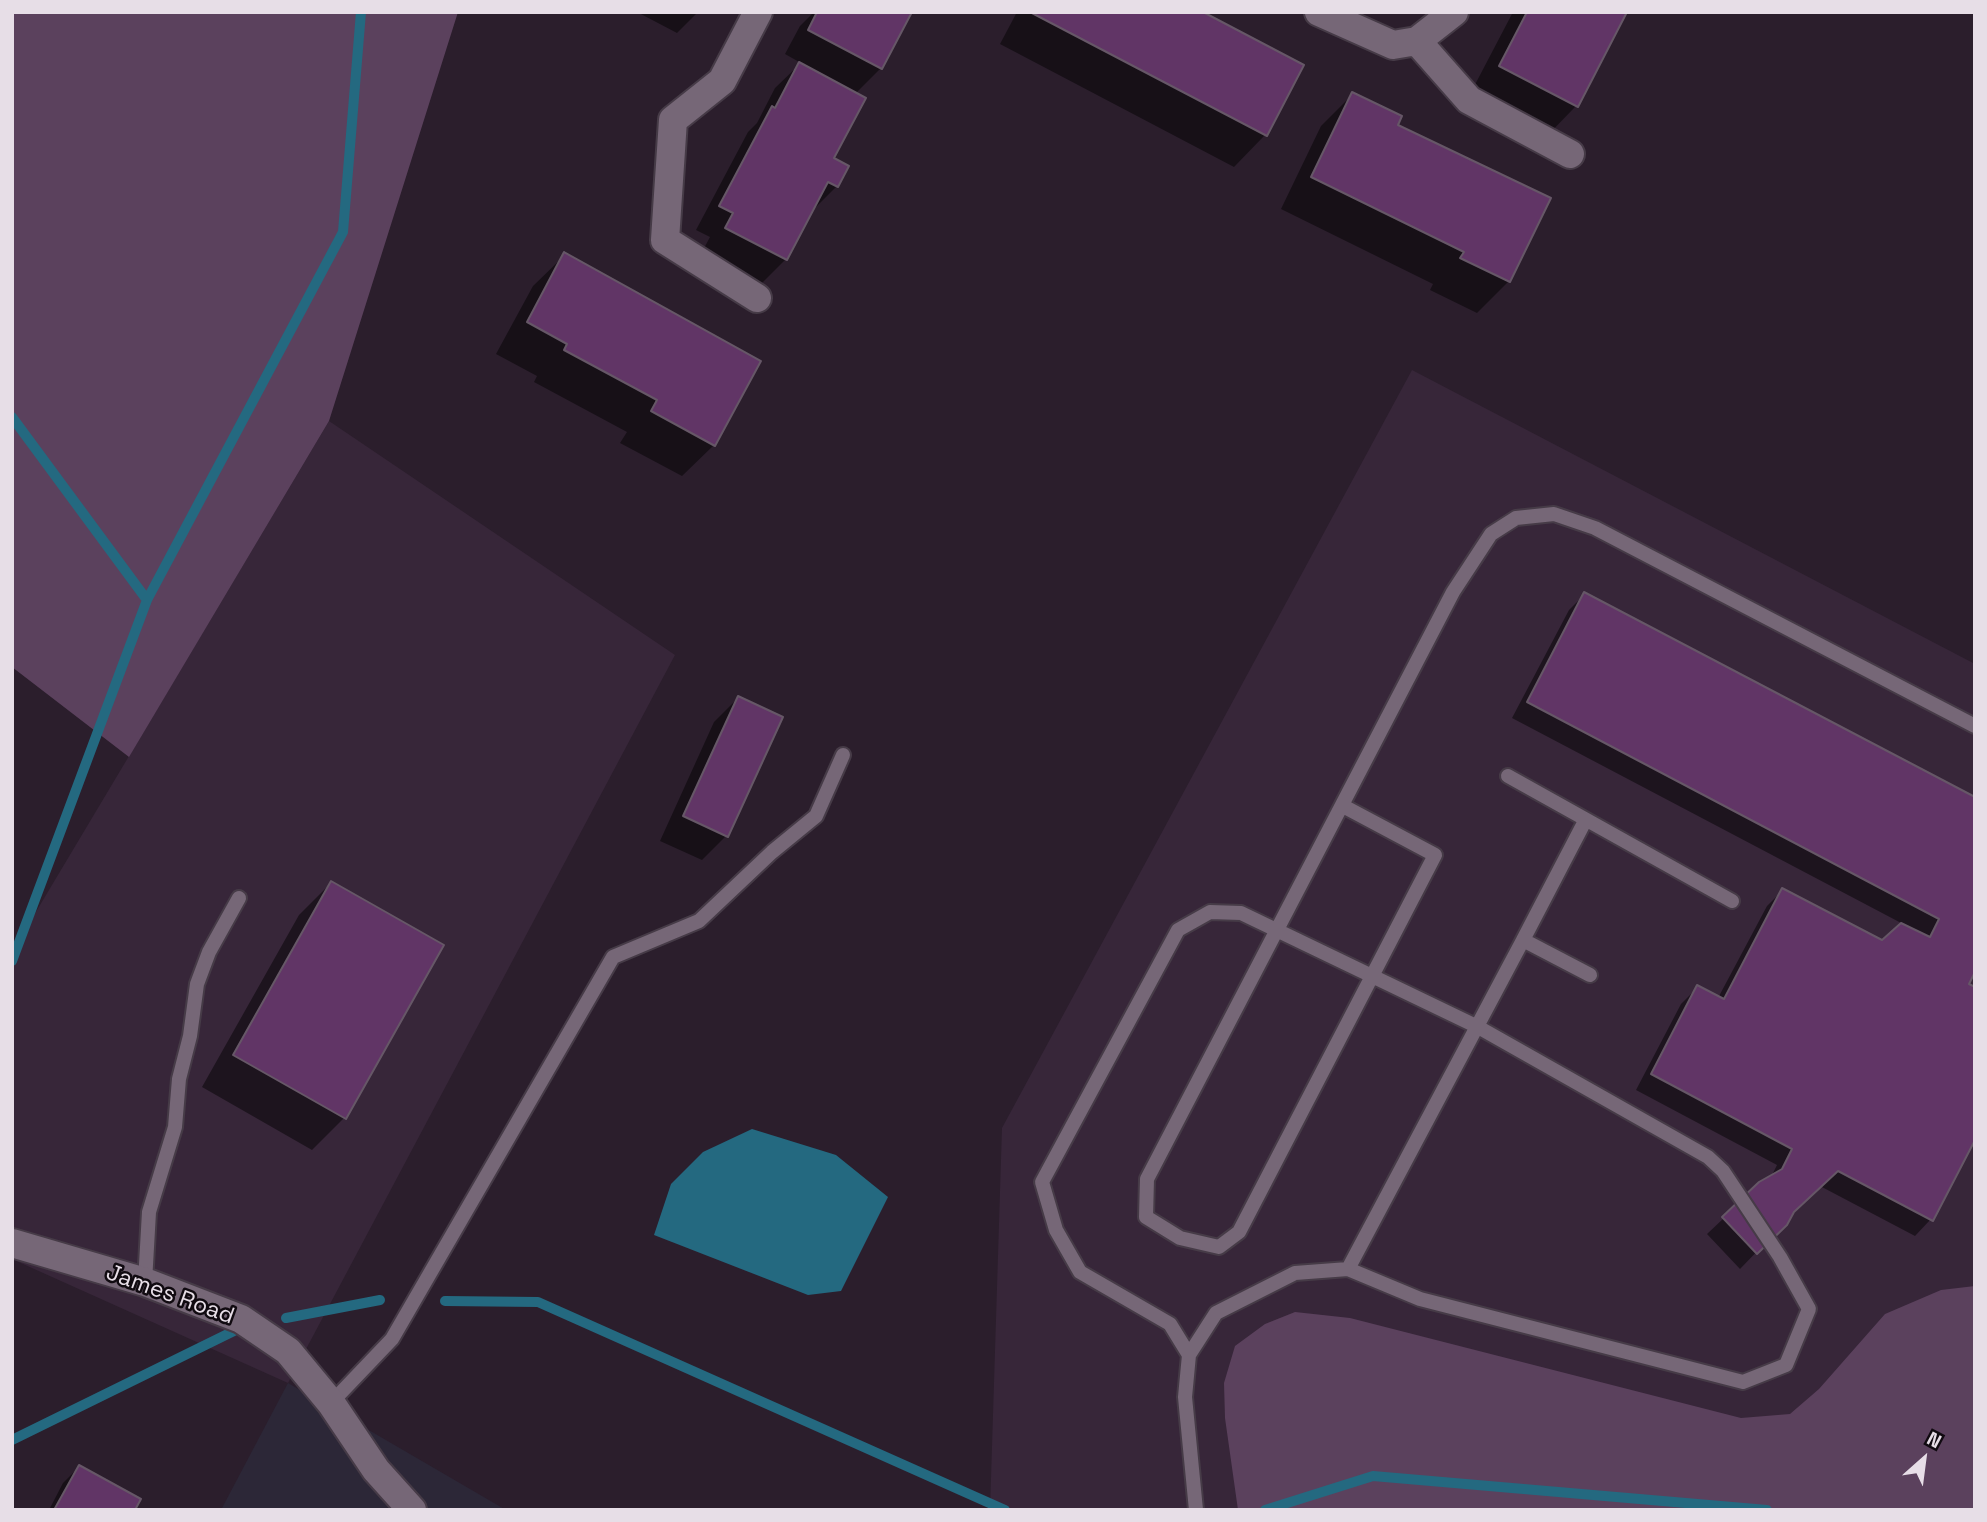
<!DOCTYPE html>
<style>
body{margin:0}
#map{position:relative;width:1987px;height:1522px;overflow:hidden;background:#2b1e2c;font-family:"Space Grotesk",sans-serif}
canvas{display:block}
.frame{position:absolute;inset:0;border:14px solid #e7dee7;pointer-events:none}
.north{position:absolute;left:1889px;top:1424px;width:70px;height:70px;-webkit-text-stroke:5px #100a10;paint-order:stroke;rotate:28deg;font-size:19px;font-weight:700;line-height:28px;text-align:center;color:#e7dee7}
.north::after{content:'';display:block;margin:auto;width:24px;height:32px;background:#e7dee7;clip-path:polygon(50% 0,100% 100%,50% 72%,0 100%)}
</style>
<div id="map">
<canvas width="1987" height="1522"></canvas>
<div class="frame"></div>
<div class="north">N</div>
</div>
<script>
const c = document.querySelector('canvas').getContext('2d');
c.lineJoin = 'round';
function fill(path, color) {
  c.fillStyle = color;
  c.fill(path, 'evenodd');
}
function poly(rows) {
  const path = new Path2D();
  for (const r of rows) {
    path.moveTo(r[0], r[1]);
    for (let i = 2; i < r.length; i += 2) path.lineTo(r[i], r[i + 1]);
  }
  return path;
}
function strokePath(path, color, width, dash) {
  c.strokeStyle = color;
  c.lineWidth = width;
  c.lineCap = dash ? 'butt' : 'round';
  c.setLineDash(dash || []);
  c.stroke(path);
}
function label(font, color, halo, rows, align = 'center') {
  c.font = font + ' "Space Grotesk",sans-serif';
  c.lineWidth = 5;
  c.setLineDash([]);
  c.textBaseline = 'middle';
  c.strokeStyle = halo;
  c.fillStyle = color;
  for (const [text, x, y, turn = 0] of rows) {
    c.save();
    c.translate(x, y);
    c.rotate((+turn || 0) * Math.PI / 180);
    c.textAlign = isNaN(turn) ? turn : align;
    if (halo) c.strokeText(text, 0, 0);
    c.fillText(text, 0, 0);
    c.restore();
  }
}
const built = poly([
 [1412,370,1975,664,1975,1510,990,1510,1002,1128],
 [329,421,675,655,288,1383,12,1259,12,952]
]);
const industrial = poly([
 [288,1383,506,1510,221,1510]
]);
const green = poly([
 [12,12,458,12,329,421,129,757,12,667],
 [1975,1286,1975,1510,1238,1510,1225,1418,1224,1383,1235,1346,1265,1324,1295,1312,1350,1318,1741,1418,1790,1414,1819,1389,1885,1314,1941,1290]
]);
const water = poly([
 [752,1129,836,1155,888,1197,841,1291,808,1295,654,1235,671,1184,703,1152]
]);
const shadow = poly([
 [637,12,698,12,677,33],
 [814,12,910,12,881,68,855,94,831,159,837,186,813,210,786,259,762,283,702,252,710,237,696,230,748,132,757,123,775,88,801,63,785,54,800,26],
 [1017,12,1199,12,1265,135,1234,167,1000,44],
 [1513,12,1625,12,1576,106,1545,138,1468,98],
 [1353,94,1395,126,1509,281,1477,313,1430,290,1433,284,1281,209,1321,126],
 [565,255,714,445,682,476,620,443,627,432,534,382,537,376,496,354,533,286],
 [1585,594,1975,799,1966,985,1931,1219,1915,1236,1820,1186,1740,1269,1707,1234,1760,1184,1771,1177,1777,1165,1636,1090,1681,1004,1698,987,1718,998,1767,906,1783,890,1882,942,1903,924,1512,718,1569,610],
 [738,698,726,836,702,860,660,841,714,722],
 [331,883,441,946,344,1118,312,1150,202,1087,299,915],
 [79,1467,133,1510,49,1510,63,1483]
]);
const stream = poly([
 [12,417,147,600],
 [12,961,147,600,343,232,361,12],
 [445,1301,538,1302,1005,1510],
 [286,1318,380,1300],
 [12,1440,242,1327],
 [1265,1510,1373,1476,1767,1510]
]);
const building = poly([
 [817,12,912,12,882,69,808,30,817,12],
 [1030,12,1203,12,1304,65,1267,136,1030,12],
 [1527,12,1627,12,1578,107,1499,66,1527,12],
 [799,62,866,98,834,158,849,166,838,187,828,182,787,260,725,228,733,213,719,206,772,106,775,108,799,62],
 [1352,92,1402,116,1398,125,1551,198,1510,282,1460,258,1464,252,1311,177,1352,92],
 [564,252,761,361,715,446,651,411,657,400,564,350,567,344,527,322,564,252],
 [1584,592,1975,797,1975,972,1969,984,1975,987,1975,1140,1933,1221,1838,1171,1794,1212,1787,1225,1757,1254,1722,1217,1759,1182,1782,1169,1792,1149,1651,1074,1697,985,1724,999,1782,888,1882,940,1901,923,1930,937,1939,919,1527,702,1584,592],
 [738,696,783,717,728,837,683,816,738,696],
 [331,881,444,945,346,1119,233,1055,331,881],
 [79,1465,141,1499,135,1510,54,1510,79,1465]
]);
const service = poly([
 [1508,776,1732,901],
 [1343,806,1435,855,1239,1232,1219,1247,1180,1238,1146,1217,1147,1179,1453,592,1491,534,1516,518,1554,514,1595,528,1975,726],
 [1523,940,1585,821],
 [1348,1269,1523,940,1590,975],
 [145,1282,149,1212,175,1127,179,1079,190,1036,197,984,209,952,239,898],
 [1189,1355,1170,1324,1080,1272,1056,1230,1042,1182,1178,930,1210,912,1241,913,1478,1027,1708,1157,1723,1171,1780,1257,1809,1309,1786,1365,1743,1382,1420,1299,1348,1269,1295,1273,1216,1313,1189,1355,1185,1397,1196,1510],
 [331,1403,392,1339,613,957,699,921,772,852,816,816,843,755]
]);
const minor = poly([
 [1319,12,1393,45,1417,41,1454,12],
 [1417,41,1469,100,1570,154],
 [757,298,665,240,673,120,722,81,758,12],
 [12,1243,145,1282,241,1319,288,1351,331,1403,376,1470,412,1510]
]);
const streetNames = [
 ["James Road",170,1295,20]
];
fill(built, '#372639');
fill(industrial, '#2c2737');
fill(green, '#5b415d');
fill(water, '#246980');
fill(shadow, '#0007');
strokePath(stream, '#246980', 10);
fill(building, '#613566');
strokePath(building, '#665767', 2);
strokePath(service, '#463b47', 18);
strokePath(minor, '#463b47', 32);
strokePath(service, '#766777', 14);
strokePath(minor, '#766777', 28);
label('23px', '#e7dee7', '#100a10', streetNames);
</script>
